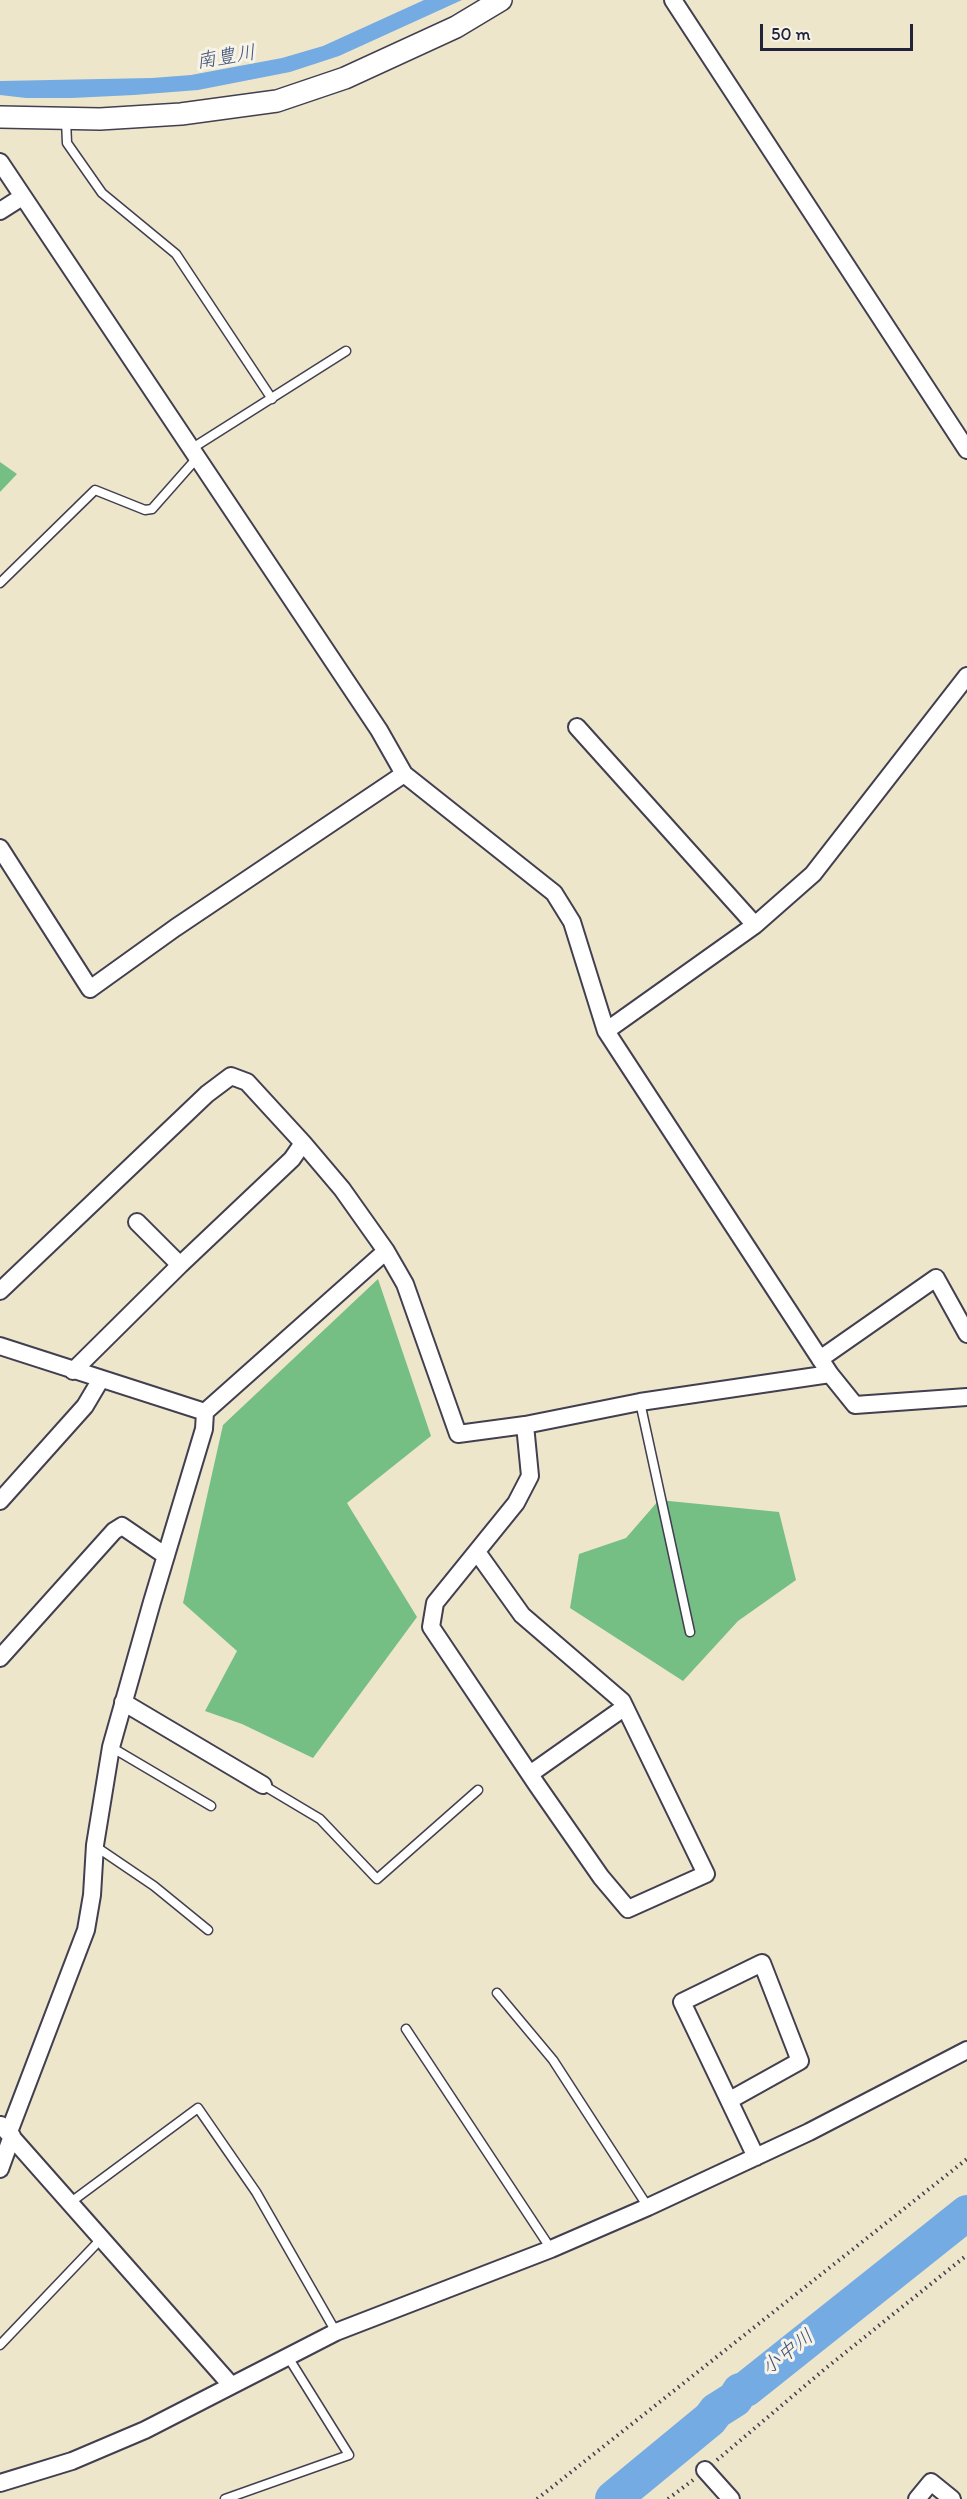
<!DOCTYPE html>
<meta charset="utf-8">
<style>
body{margin:0}
#map{position:relative;width:967px;height:2499px;overflow:hidden;background:#eee6ca;font-family:Itim,sans-serif}
canvas{display:block}
.scale{position:absolute;left:760px;top:24px;width:153px;height:27px;box-sizing:border-box;border:3px solid #22223b;border-top:0;padding-left:8px;font-size:18px;line-height:21px;white-space:nowrap;color:#22223b;-webkit-text-stroke:4px #f7f3e8;paint-order:stroke}
</style>
<div id="map">
<canvas width="967" height="2499"></canvas>
<div class="scale">50 m</div>
</div>
<script>
const c = document.querySelector('canvas').getContext('2d');
c.lineJoin = 'round';
function fill(path, color) {
  c.fillStyle = color;
  c.fill(path, 'evenodd');
}
function poly(rows) {
  const path = new Path2D();
  for (const r of rows) {
    path.moveTo(r[0], r[1]);
    for (let i = 2; i < r.length; i += 2) path.lineTo(r[i], r[i + 1]);
  }
  return path;
}
function strokePath(path, color, width, dash) {
  c.strokeStyle = color;
  c.lineWidth = width;
  c.lineCap = dash ? 'butt' : 'round';
  c.setLineDash(dash || []);
  c.stroke(path);
}
function label(font, color, halo, rows, align = 'center') {
  c.font = font + ' Itim,"Klee One",sans-serif';
  c.lineWidth = 6;
  c.setLineDash([]);
  c.textBaseline = 'middle';
  c.strokeStyle = halo;
  c.fillStyle = color;
  for (const [text, x, y, turn = 0] of rows) {
    c.save();
    c.translate(x, y);
    c.rotate((+turn || 0) * Math.PI / 180);
    c.textAlign = isNaN(turn) ? turn : align;
    if (halo) c.strokeText(text, 0, 0);
    c.fillText(text, 0, 0);
    c.restore();
  }
}
const forest = poly([
 [0,462,17,474,0,492],
 [378,1279,431,1436,347,1503,417,1617,313,1758,242,1724,205,1711,237,1651,183,1603,223,1425],
 [659,1500,779,1512,796,1580,738,1621,683,1681,570,1608,579,1554,626,1538]
]);
const water = poly([
 [424,0,462,0,339,56,290,72,198,90,134,95,72,98,26,98,0,95,0,81,152,78,191,75,282,58,323,46]
]);
const river = poly([
 [613,2499,710,2419,716,2411,735,2399,740,2391,746,2389,967,2213]
]);
const path = poly([
 [717,2460,826,2368,967,2255],
 [537,2499,967,2159],
 [668,2499,693,2480]
]);
const service = poly([
 [66,120,67,143,102,193,176,254,272,399],
 [191,449,346,351],
 [0,583,95,490,145,510,152,509,197,458],
 [640,1402,690,1632],
 [111,1747,211,1806],
 [263,1785,320,1819,377,1879,478,1790],
 [95,1846,154,1886,208,1930],
 [497,1993,553,2060,648,2207],
 [406,2029,551,2249],
 [71,2202,198,2108,256,2192,336,2332],
 [0,2345,101,2239],
 [225,2499,349,2455,288,2357]
]);
const minor = poly([
 [673,0,967,450],
 [0,162,379,730,404,774,554,893,572,922,606,1031,830,1374,855,1405,967,1397],
 [0,211,22,197],
 [577,727,755,925],
 [0,848,90,989,175,928,404,774],
 [606,1031,755,925,813,874,967,676],
 [137,1222,180,1265],
 [0,1291,207,1094,231,1076,247,1082,303,1143,342,1189,386,1251],
 [0,1346,205,1412],
 [820,1359,936,1278,967,1334],
 [73,1371,180,1265,292,1159,303,1143],
 [0,1501,85,1406,101,1379],
 [477,1552,522,1615,622,1701,706,1874,628,1909,601,1877,537,1785,431,1627,435,1603,516,1503,530,1476,525,1425],
 [0,1658,114,1531,122,1526,166,1556],
 [123,1702,263,1785],
 [530,1774,625,1707],
 [730,2100,800,2061,762,1963,682,2002,756,2157],
 [1,2125,231,2385],
 [9,2132,86,1930,92,1895,95,1845,111,1747,152,1602,204,1429,205,1412,386,1251,405,1284,458,1434,525,1425,640,1402,830,1374],
 [0,2169,12,2136],
 [705,2470,731,2499],
 [0,2483,72,2461,145,2430,336,2332,551,2249,648,2207,809,2132,967,2050],
 [917,2499,931,2482,952,2499]
]);
const tertiary = poly([
 [0,117,100,119,181,114,277,101,345,78,456,27,501,0]
]);
const waterNames = [
 ["南豊川",226,58,-9],
 ["小中川",788,2353,-38]
];
fill(forest, '#75be84');
fill(water, '#75abe3');
strokePath(river, '#75abe3', 36);
strokePath(service, '#413f50', 11);
strokePath(minor, '#413f50', 20);
strokePath(tertiary, '#413f50', 24);
strokePath(path, '#413f50', 4, [1.5, 4.5]);
strokePath(service, '#fff', 8);
strokePath(minor, '#fff', 16);
strokePath(tertiary, '#fff', 21);
label('italic 20px', '#3f5276', '#f7f3e8', waterNames);
</script>
